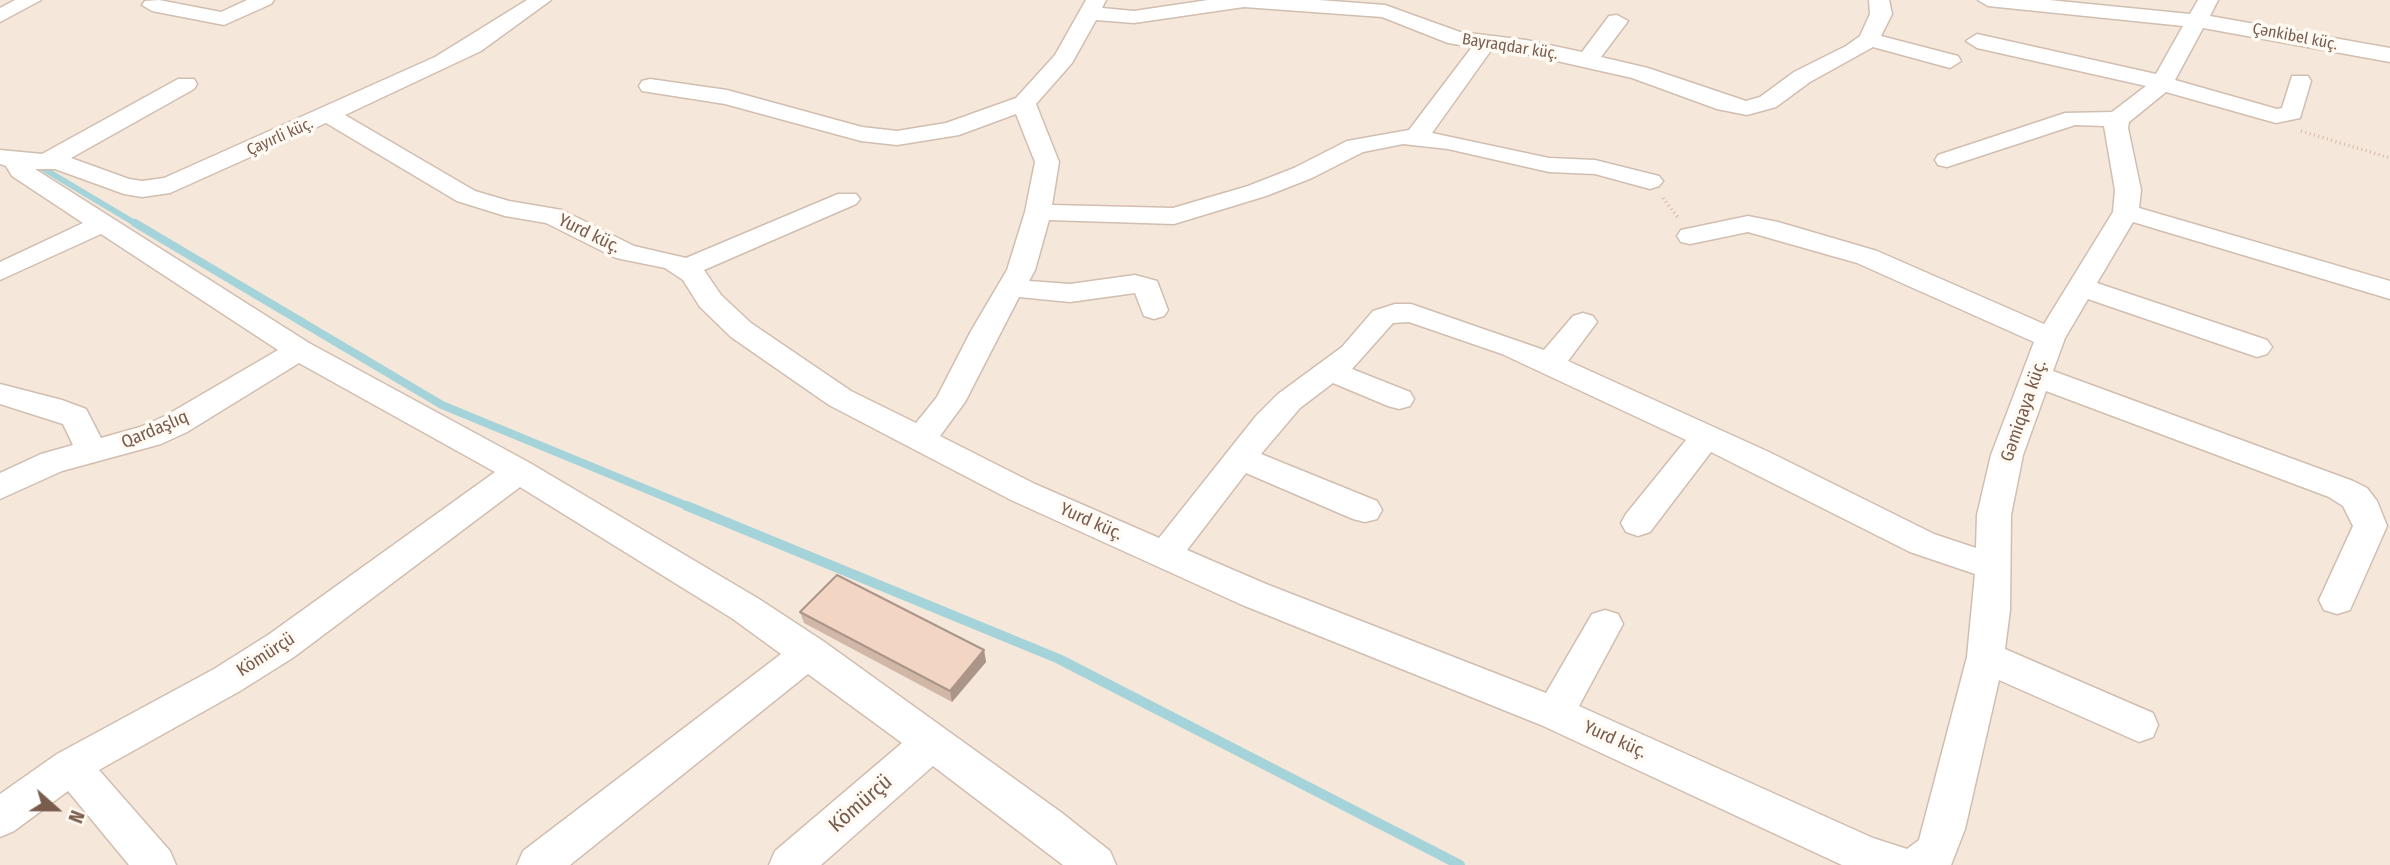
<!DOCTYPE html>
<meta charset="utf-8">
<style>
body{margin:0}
#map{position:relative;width:2390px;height:865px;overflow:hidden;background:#fdf6ec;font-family:"Fira Sans Condensed",sans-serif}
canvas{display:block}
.north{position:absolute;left:21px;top:774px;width:70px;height:70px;-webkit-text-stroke:5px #fffaf3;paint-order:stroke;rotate:111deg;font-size:19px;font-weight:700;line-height:28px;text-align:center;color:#7a5c4d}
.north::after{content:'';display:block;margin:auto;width:24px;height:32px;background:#7a5c4d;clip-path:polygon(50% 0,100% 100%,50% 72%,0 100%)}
</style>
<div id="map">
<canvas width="2390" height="865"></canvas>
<div class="north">N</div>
</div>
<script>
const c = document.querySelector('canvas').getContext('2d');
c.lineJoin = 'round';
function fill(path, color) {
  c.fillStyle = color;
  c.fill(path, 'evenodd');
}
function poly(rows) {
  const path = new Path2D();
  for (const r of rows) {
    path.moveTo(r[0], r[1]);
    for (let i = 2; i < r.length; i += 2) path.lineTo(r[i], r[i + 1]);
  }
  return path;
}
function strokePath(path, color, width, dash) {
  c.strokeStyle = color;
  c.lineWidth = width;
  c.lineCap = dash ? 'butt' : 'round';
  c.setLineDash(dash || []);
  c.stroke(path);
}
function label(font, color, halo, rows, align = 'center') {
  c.font = font + ' "Fira Sans Condensed",sans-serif';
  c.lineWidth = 7;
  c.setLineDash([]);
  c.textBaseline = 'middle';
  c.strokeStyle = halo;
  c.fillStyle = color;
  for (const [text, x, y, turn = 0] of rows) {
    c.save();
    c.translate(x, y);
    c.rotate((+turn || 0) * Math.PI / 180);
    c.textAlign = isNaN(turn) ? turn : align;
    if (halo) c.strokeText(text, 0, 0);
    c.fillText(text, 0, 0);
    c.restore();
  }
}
const residential = poly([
 [0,0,2390,0,2390,865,0,865]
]);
const streamFar2 = poly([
 [44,169,138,225]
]);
const streamFar1 = poly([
 [135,223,442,405,692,508]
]);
const stream = poly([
 [687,506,1059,659,1460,865]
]);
const path = poly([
 [2301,131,2390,158],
 [1663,198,1679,219]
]);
const street = poly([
 [15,0,41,0,0,22,0,8,15,0],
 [159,0,221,12,247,0,274,0,271,4,224,25,152,11,142,5,145,1,159,0],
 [527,0,551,0,481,51,345,115,475,191,509,201,562,210,634,246,686,258,838,194,856,194,860,199,856,204,704,270,721,295,751,323,851,391,916,423,937,397,971,331,1007,270,1025,212,1035,162,1016,114,959,135,897,145,861,141,725,104,642,91,639,86,642,81,650,79,727,90,862,127,897,131,946,123,1016,98,1055,55,1086,0,1106,0,1102,8,1134,11,1208,0,1319,0,1385,5,1460,32,1526,40,1582,52,1609,16,1617,15,1628,21,1601,57,1648,68,1746,101,1760,97,1794,72,1846,46,1860,36,1870,14,1869,0,1889,0,1892,14,1881,36,1958,56,1961,61,1950,68,1873,47,1810,82,1776,107,1747,115,1717,109,1632,78,1526,54,1492,49,1432,133,1549,158,1595,160,1659,176,1663,181,1659,186,1650,189,1595,174,1549,172,1448,149,1403,144,1363,152,1312,178,1266,196,1174,224,1049,220,1035,270,1029,281,1070,284,1135,275,1157,281,1168,310,1164,316,1154,319,1144,316,1135,293,1070,302,1019,297,965,402,940,436,1035,484,1159,538,1256,416,1278,394,1342,347,1373,311,1395,304,1411,304,1544,350,1573,316,1583,313,1593,316,1597,322,1568,361,1769,452,1934,534,1976,548,1977,515,1991,455,2034,342,1857,263,1748,232,1690,244,1681,242,1677,236,1681,230,1748,216,1778,222,1877,251,2044,324,2113,212,2115,190,2104,126,2075,125,1947,167,1938,165,1935,160,1938,155,2065,113,2112,112,2146,86,1977,48,1966,41,1977,34,2156,74,2183,26,1988,6,1978,0,2049,0,2190,14,2198,0,2218,0,2210,16,2390,48,2390,62,2203,28,2175,80,2277,109,2282,108,2292,76,2308,76,2311,81,2300,118,2276,123,2166,92,2129,122,2128,128,2141,190,2139,208,2390,281,2390,299,2133,222,2097,283,2267,340,2272,347,2267,354,2257,357,2088,299,2065,338,2053,371,2353,481,2367,488,2377,501,2387,526,2350,610,2337,614,2324,610,2319,600,2353,526,2343,506,2329,497,2046,391,2023,455,2011,515,2010,610,2005,649,2153,713,2158,725,2153,737,2139,742,1999,680,1965,829,1951,865,1842,865,1541,725,1240,604,1011,500,829,405,731,337,700,307,683,280,665,268,616,258,546,223,505,216,457,201,326,123,170,193,142,197,124,194,55,169,35,169,309,343,530,463,759,599,823,641,1062,813,1110,851,1116,865,1063,865,933,766,821,865,769,865,775,851,902,743,808,674,570,865,517,865,523,851,781,654,733,619,520,487,294,657,240,691,99,770,170,851,176,865,129,865,68,791,14,831,0,837,0,794,57,754,214,669,268,635,495,472,299,363,187,432,161,444,62,471,0,499,0,473,41,454,73,445,63,424,0,404,0,384,62,400,86,409,101,438,140,427,165,416,278,350,101,234,0,280,0,262,83,223,12,176,6,166,0,164,0,150,42,154,178,79,194,79,197,84,194,89,71,158,129,179,142,181,164,178,435,57,527,0],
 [1244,7,1382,17,1448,43,1472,47,1409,130,1347,141,1294,168,1248,186,1173,208,1052,205,1059,162,1036,104,1072,63,1096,20,1134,23,1244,7],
 [1409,322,1502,354,1686,440,1626,514,1621,523,1626,532,1638,536,1650,532,1711,452,1910,552,1975,574,1967,657,1919,840,1907,849,1873,838,1579,706,1623,624,1618,614,1605,610,1592,614,1546,693,1266,584,1187,550,1246,473,1353,519,1365,522,1377,519,1382,510,1377,501,1261,454,1300,408,1333,383,1388,406,1399,409,1410,406,1414,399,1410,392,1352,369,1393,323,1409,322]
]);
const wall = poly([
 [800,612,984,650,986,662,952,702,804,623]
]);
const shadedWall = poly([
 [984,650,986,662,952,702,950,691]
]);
const building = poly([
 [837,575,984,650,950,691,800,612,837,575]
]);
const farStreetnames = [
 ["Çənkibel küç.",2295,37,11],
 ["Bayraqdar küç.",1510,47,9],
 ["Çayırli küç.",280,137,-24]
];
const streetNames = [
 ["Yurd küç.",589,234,26],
 ["Gəmiqaya küç.",2024,411,-71],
 ["Qardaşlıq",155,430,-23],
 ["Yurd küç.",1091,522,24],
 ["Kömürçü",266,655,-33],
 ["Yurd küç.",1615,740,24]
];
const nearStreetnames = [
 ["Kömürçü",861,804,-41]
];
fill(residential, '#f5e8da');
strokePath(streamFar2, '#a5d3da', 6);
strokePath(streamFar1, '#a5d3da', 8);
strokePath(stream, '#a5d3da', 10);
strokePath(street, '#d1beb0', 3);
strokePath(path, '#d9b8a5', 3.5, [1, 3.5]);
fill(street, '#fff');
fill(wall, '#d1b7a8');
fill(shadedWall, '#aa9588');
fill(building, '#f3d5c3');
strokePath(building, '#aa9588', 2);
label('16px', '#7a5c4d', '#fffaf3', farStreetnames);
label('18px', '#7a5c4d', '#fffaf3', streetNames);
label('21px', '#7a5c4d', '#fffaf3', nearStreetnames);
</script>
